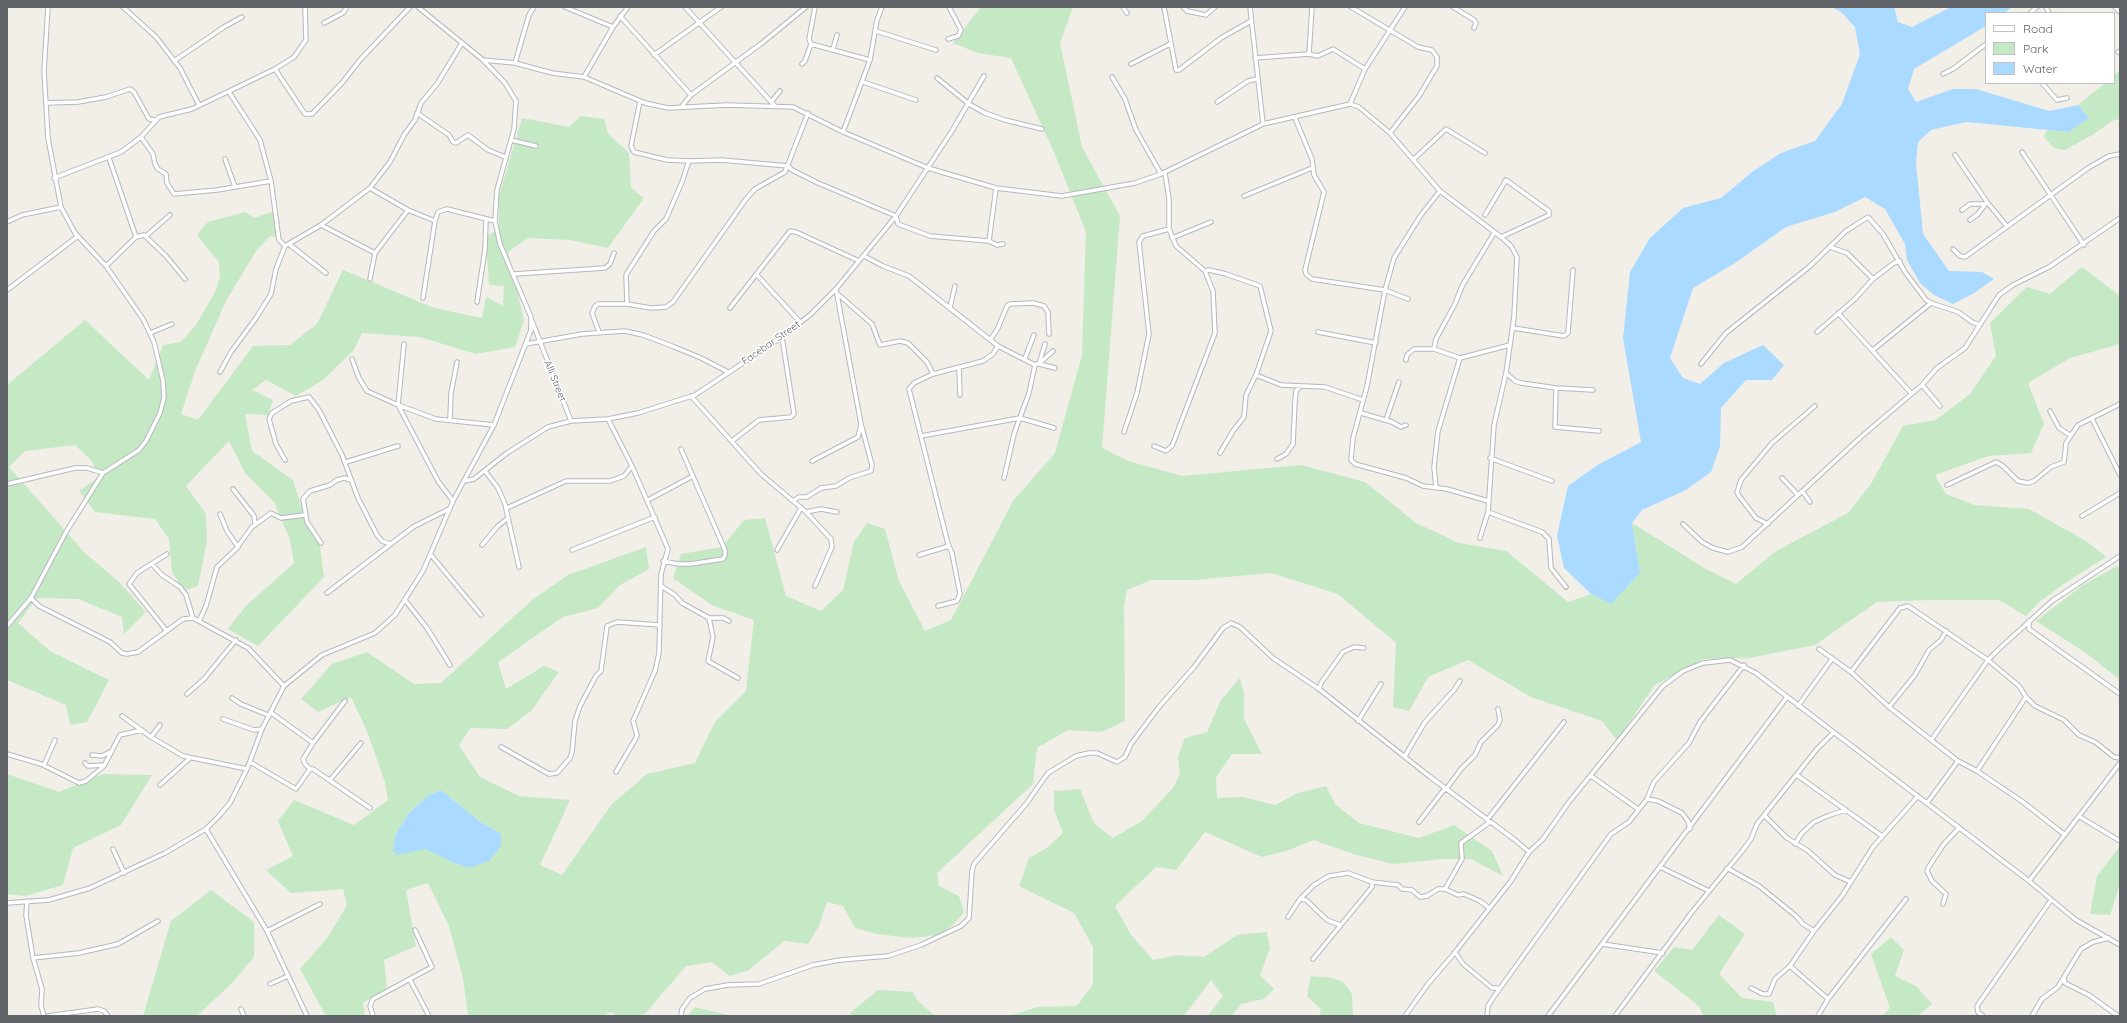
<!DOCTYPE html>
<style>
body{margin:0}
#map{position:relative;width:2127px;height:1023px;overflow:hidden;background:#f1efe8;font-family:Quicksand,sans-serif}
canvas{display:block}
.frame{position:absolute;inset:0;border:8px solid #5f6368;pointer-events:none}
.legend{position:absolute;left:1985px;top:12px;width:130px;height:72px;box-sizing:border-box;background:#fff;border:1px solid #bfc1c3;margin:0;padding:5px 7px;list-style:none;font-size:12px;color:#5f6368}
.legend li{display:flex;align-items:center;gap:8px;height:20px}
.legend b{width:20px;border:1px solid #bfc1c3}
</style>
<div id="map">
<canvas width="2127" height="1023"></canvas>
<div class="frame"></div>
<ul class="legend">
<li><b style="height:5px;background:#fff"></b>Road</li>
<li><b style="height:11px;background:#c5e8c5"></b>Park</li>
<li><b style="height:11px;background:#aadaff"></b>Water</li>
</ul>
</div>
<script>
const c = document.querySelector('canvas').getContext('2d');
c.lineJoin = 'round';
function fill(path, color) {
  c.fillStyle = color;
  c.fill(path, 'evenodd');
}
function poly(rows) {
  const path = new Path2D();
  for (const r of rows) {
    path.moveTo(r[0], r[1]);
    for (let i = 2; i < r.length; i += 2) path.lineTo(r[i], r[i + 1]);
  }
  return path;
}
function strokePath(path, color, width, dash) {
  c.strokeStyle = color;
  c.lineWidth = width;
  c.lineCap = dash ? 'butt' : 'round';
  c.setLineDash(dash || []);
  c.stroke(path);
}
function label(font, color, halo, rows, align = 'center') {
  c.font = font + ' Quicksand,sans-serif';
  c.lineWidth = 3;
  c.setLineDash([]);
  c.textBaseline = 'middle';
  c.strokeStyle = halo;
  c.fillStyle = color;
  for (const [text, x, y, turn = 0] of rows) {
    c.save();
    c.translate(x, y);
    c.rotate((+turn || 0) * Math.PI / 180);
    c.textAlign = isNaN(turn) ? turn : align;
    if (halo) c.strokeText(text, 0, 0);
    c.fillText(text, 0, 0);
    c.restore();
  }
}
const green = poly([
 [981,7,1073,7,1060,43,1082,147,1120,216,1102,448,1128,461,1183,476,1301,465,1365,482,1416,523,1459,543,1506,551,1568,602,1591,594,1611,604,1640,573,1632,523,1706,569,1736,584,1776,551,1848,513,1871,484,1903,426,1936,420,1970,394,1996,356,1990,323,2027,287,2050,294,2082,267,2120,296,2120,344,2070,358,2028,383,2044,424,2031,453,1988,456,1935,475,1946,494,1975,505,2029,509,2086,541,2106,557,2065,583,2038,603,2026,616,1999,600,1929,600,1877,602,1815,645,1749,658,1703,659,1655,685,1617,740,1602,721,1531,697,1468,660,1428,677,1409,711,1393,707,1396,643,1338,594,1271,573,1194,580,1151,580,1127,590,1124,606,1125,721,1101,732,1068,730,1037,748,1033,784,937,873,939,886,959,896,964,912,954,924,940,935,911,938,877,934,855,928,843,906,827,902,819,926,808,944,784,941,749,970,730,976,712,962,686,966,643,1016,617,1016,611,1012,603,1016,468,1016,463,978,449,926,428,883,406,890,416,946,384,960,387,988,363,1003,365,1016,326,1016,300,969,328,937,347,905,343,889,291,893,266,870,293,856,278,821,294,800,354,825,388,800,385,782,367,731,351,697,318,712,301,699,332,664,367,652,414,684,441,683,532,600,568,575,646,547,649,569,620,585,598,608,563,617,498,662,506,689,544,666,559,672,531,711,507,729,470,728,459,746,480,777,519,796,570,800,540,865,562,875,612,804,647,774,695,763,715,722,746,691,754,620,712,605,673,578,681,554,722,547,744,520,765,518,786,596,821,611,843,590,854,542,867,523,885,529,899,581,925,631,951,620,1013,501,1055,453,1082,355,1086,232,1054,152,1011,58,978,53,953,43],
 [441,790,479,821,501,834,450,861,396,834,409,813,429,795],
 [2120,70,2120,119,2114,120,2092,135,2065,150,2054,148,2044,137,2047,130,2069,132,2089,118,2078,105,2105,83,2114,83,2114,75],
 [581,116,604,119,608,134,629,153,631,188,644,198,608,248,570,240,528,238,508,252,524,320,515,347,476,354,420,337,362,333,353,351,323,380,296,396,266,380,252,390,273,400,268,415,245,414,252,451,293,480,302,509,320,546,324,577,258,646,228,629,245,607,294,563,290,540,274,502,245,473,229,441,186,486,206,514,207,541,198,586,184,591,172,572,169,539,155,519,95,512,79,491,99,477,92,461,75,445,25,451,9,467,85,553,119,582,146,612,124,634,122,617,78,599,37,598,18,623,50,651,109,680,87,722,70,725,66,705,7,680,7,385,85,320,149,380,163,345,181,342,196,325,215,292,220,277,219,262,197,235,208,222,245,212,254,218,275,211,279,238,270,236,256,251,226,301,195,371,181,414,198,420,253,346,290,345,317,324,343,270,434,308,482,318,486,297,503,306,504,286,489,285,486,237,499,229,499,196,522,118,569,127],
 [2117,566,2120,568,2120,680,2086,653,2036,621,2083,585],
 [1240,678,1244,694,1244,719,1262,754,1232,754,1216,777,1217,798,1243,797,1275,805,1298,793,1326,786,1336,805,1359,823,1419,838,1454,825,1492,851,1503,876,1471,859,1443,859,1393,864,1353,854,1314,840,1286,851,1262,857,1205,832,1176,870,1156,867,1115,906,1131,935,1153,960,1179,955,1204,957,1237,935,1267,932,1270,948,1260,975,1274,989,1264,999,1241,1004,1232,1016,1208,1016,1223,996,1211,980,1184,1016,1009,1016,1037,1007,1077,1006,1093,984,1093,947,1074,913,1019,886,1029,858,1047,848,1063,833,1054,810,1054,791,1080,789,1094,823,1113,838,1142,821,1173,788,1180,774,1178,757,1185,738,1207,732,1221,700],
 [7,774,59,792,103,774,152,775,121,825,73,848,63,885,25,896,7,894],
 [2120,846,2120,883,2110,915,2090,914,2097,876],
 [211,890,254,922,254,957,233,982,197,1016,143,1016,171,921],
 [1719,915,1745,934,1719,974,1742,998,1773,1002,1777,1016,1703,1016,1699,1006,1654,971,1674,947,1692,950],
 [1891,937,1904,950,1895,976,1916,986,1932,1004,1918,1016,1882,1016,1890,1008,1871,954],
 [1311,976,1333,978,1343,982,1352,994,1353,1016,1319,1016,1321,1009,1307,996],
 [878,990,913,992,917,1000,935,1016,852,1016,850,1013],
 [695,1007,732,1016,688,1016]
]);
const water = poly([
 [1832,7,1894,7,1898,22,1912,27,1951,7,2012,7,2004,13,1986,13,1986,26,1914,69,1908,89,1916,102,1953,89,1976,89,2049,111,2078,105,2089,118,2069,132,1966,122,1931,130,1918,142,1916,163,1923,234,1949,271,1982,272,1994,279,1974,293,1953,304,1934,295,1920,283,1907,260,1905,244,1885,209,1865,197,1835,212,1786,227,1735,263,1693,288,1670,358,1683,378,1700,384,1724,363,1763,345,1784,365,1772,380,1746,380,1721,408,1720,446,1711,472,1686,490,1642,510,1632,523,1640,573,1611,604,1591,594,1564,568,1557,536,1568,486,1596,466,1641,442,1623,338,1630,272,1650,238,1683,208,1721,198,1752,172,1781,153,1815,141,1842,104,1860,54,1855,27,1841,12],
 [441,790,479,821,501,834,501,846,489,861,469,868,450,861,425,849,398,855,393,851,396,834,409,813,429,795]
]);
const minor = poly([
 [123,7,156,37,180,68,199,105],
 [565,7,613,27],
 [685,7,775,106],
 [1123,7,1127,13],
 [1164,7,1176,70,1179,70,1221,38,1251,21],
 [1183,7,1187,11,1206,15,1215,7],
 [1250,7,1263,124],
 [1351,7,1418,47,1432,50,1437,57,1437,66,1419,96,1390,133],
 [1453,7,1474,20,1476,23,1474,28],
 [2046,7,2049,13],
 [2115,7,2120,12],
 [2030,13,2037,7],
 [620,16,691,95],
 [324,23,343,13,347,7],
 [876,31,936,50],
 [948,39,958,36,961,30,949,7],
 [811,44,870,60],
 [811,44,809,39,815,7],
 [833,49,837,35],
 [2118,52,2120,51],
 [1309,54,1312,7],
 [654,55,721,7],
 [1255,58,1309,54,1318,56,1333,49,1365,69],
 [483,60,515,63,552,73,584,77,645,103,668,108,727,105,793,107,843,132,928,168,996,188,1062,196,1135,183,1161,174,1263,124,1350,104,1359,107,1390,133,1440,191,1501,237,1511,246,1517,257,1514,317,1506,373,1494,425,1488,512,1480,538],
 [174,61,224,27,242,17],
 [515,63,529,15,534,7],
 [802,64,805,61,811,44],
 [1131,64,1170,44],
 [275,69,305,114,312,114,342,83,360,60,410,7],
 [1943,74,1953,69,1986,44],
 [584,77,613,27,628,7],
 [1112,77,1125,99,1136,130,1161,174],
 [937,78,969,104,985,113,1005,120,1042,129],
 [863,82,916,100],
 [2042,83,2057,100,2067,98],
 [229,92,260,140,271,181,279,240,285,246,321,225,370,188,390,162,404,135,415,120,421,103,437,84,462,43],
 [640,101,631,146,634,152,667,160,689,161,722,160,788,166,792,170,818,183,896,216],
 [771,102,780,91],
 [1217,102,1248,81,1257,79],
 [46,103,78,102,106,97,130,89,134,92,149,119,155,120],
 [1350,104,1365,69,1405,7],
 [682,106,691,95,762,43,806,7],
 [417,113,449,135,453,142,456,143,468,135,488,150,505,157],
 [1295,118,1312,159,1314,175,1324,192,1305,270,1306,274,1312,279,1385,290,1408,299],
 [843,132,870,60,877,20,882,7],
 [141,137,153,154,155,164,158,169,166,174,167,183,174,194,217,190,271,181],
 [511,140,536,146],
 [2022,152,2084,245],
 [1955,155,1987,202,2006,225],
 [109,158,136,237],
 [225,159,235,187],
 [1414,159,1446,129,1485,153],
 [1165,173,1169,199,1169,229,1176,246,1205,271,1209,270,1226,274,1260,286,1271,331,1256,375,1246,395,1244,417,1233,431,1220,453],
 [54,178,121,152,141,137,159,117,192,109,275,69,294,57,306,40,305,7],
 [370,188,408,210,435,221],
 [1440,191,1421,215,1394,258,1385,290,1367,386,1353,438,1351,460,1355,464,1406,478,1423,486,1447,489,1488,501],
 [1244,196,1312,168],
 [1962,210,1970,204,1984,204],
 [1485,215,1506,180,1549,211,1549,215,1501,237],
 [896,217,898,224,930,236,989,241,997,245,1003,244],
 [1970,220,1978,214,1987,202],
 [7,222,22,215,61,207],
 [321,225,375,253,408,210],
 [1494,233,1462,286,1455,304,1436,339,1434,349,1460,358,1510,345],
 [146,236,170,215],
 [1172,238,1211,222],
 [989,241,996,188],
 [290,245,326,273],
 [1830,247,1847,253,1873,279],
 [1953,249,1960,256,1965,257,2088,168,2109,156,2120,154],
 [864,256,883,266,909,276,998,346,1035,365],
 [106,266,136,237,144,235,166,256,185,279],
 [514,274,605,268,610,264,614,253],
 [757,275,800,322],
 [370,279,375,253],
 [7,290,78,236],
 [839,295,872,324,880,345,900,341,908,343,927,362,933,374],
 [423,298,435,221,438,212,447,209,495,221],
 [477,302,485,250,486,220],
 [627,304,626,275,654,231,666,219,682,182,689,161],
 [950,307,955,286],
 [730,308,790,231,796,232,859,261],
 [1838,313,1911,393],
 [532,321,571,421],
 [1513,328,1564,336,1568,333,1573,270],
 [599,332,592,313,595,306,598,304,627,304,651,308,666,307,673,302,746,199,755,189,785,172,808,113],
 [1318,332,1376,343],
 [1817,332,1855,299,1873,279,1894,263,1900,261],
 [150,333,172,324],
 [990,340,998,328,1007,306,1010,304,1033,303,1044,306,1048,312,1049,334],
 [404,344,398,405,436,419,494,425],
 [526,344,582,334,625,331,643,335,672,346,701,358,728,372],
 [1873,350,1931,303],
 [1025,358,1034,335],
 [352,359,359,378,367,391,398,405,438,481,453,501],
 [1406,360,1407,355,1414,349,1434,349],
 [1039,364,1045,344],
 [1039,364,1055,368],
 [1701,364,1726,333,1809,267,1846,231,1868,217,1883,234,1905,272,1926,300,1931,303,1958,312,1972,322,1980,325],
 [1035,365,1042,361,1053,351],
 [959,368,960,395],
 [220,372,231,352,256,318,271,294,276,269,285,246],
 [1506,373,1515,381,1521,383,1556,388,1555,427,1599,431],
 [1256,375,1281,385,1325,387,1363,400],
 [1922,385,1940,406],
 [1556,388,1593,390],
 [691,396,761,474,806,512,831,539,832,547,815,586],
 [2050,411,2059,428,2070,435],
 [1361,413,1392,422,1401,427,1406,425],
 [450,419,451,393,457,362],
 [608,419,632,466,668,549,661,574,659,653,655,671,633,721,637,735,636,738,616,772],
 [2092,419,2120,475],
 [1386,420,1399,382],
 [1124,432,1137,393,1149,334,1139,242,1143,236,1169,229],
 [921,436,1020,418,1054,428],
 [732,441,759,420,791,417,794,414,782,337],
 [1154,446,1166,451,1172,446,1215,333,1213,291,1205,271],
 [1490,458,1552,481],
 [1277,459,1286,454,1293,444,1295,401,1296,391,1300,387],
 [285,460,276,444,269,419,272,413,291,401,309,397,319,410,342,455,358,498,377,535,382,541,390,544],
 [812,461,858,437,861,425],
 [346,462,398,446],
 [485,471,498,488,505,504,519,567],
 [1004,478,1014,434,1029,393,1035,365],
 [1782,478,1798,495],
 [464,481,474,479,507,453,548,427,571,421,608,419,638,413,695,395,782,337,811,314,836,289,896,216,952,131,984,76],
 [7,484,75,468,87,468,103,473],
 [1947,485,1996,462,2003,466,2018,481,2028,483,2034,481,2051,467,2064,462,2066,443,2078,425,2120,404],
 [1436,487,1434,467,1438,431,1460,358],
 [233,489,254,516,255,524],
 [1802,491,1810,502],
 [648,500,693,476],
 [793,501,799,497,807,497,821,488,836,486,849,478,871,471,872,465,861,424,836,289],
 [507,508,566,481,610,481,624,476,632,466],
 [806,512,821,509,837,512],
 [1488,512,1542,532,1549,539,1551,568,1566,587],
 [220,514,227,531,238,547],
 [2082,516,2120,493],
 [1683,524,1702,542,1713,548,1728,552,1742,547,1862,436,1922,385,1937,368,1965,348,1999,295,2013,285,2049,267,2120,218],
 [1768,524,1756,518,1739,496,1737,492,1741,480,1772,443,1815,406],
 [321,543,307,522,303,499,310,491,330,485,337,480,344,478,351,480],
 [482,545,498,526,508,518],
 [572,550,655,517],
 [777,550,801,508],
 [431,555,481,615],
 [919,555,949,546],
 [663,561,678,564,690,564,723,559,725,555,725,550,681,449],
 [152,564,162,575,180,587,186,595,193,618],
 [661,586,675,595,682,603,709,618,713,637,708,661,738,678],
 [327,593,413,527,449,509],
 [31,598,39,606,110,642,122,653,127,654,138,652,183,619,193,618,248,648,284,686],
 [405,600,427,628,450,665],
 [938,606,957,601,960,594,952,553,948,544,909,389,914,383,933,374,983,361,993,354,998,346],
 [709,618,723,618,729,621],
 [199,621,206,606,217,567,236,549,252,527,271,513,281,518,305,515],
 [2029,621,2029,629,2120,694],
 [7,626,31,598,66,532,103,473,139,450,146,441,160,413,164,398,163,381,154,342,143,319,106,266,75,233,61,207,48,138,44,71,48,7],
 [166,630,129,584,137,573,167,554],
 [1819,649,1851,672,1889,707,1958,761,1977,771,2023,802,2065,835],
 [1851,672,1900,608,1908,606,1988,660,2019,686,2026,697,1977,771],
 [1319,689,1321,683,1343,652,1354,647,1364,648],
 [187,694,204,679,236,640],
 [2026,697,2035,706,2064,720,2079,735,2095,742,2114,757,2120,758],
 [232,698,241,704,268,715],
 [1798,706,1832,659],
 [1889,707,1915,675,1929,650,1941,640,1946,631],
 [270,712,313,743,303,759,305,764,310,769,313,769,370,808],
 [122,716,151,737,183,756,247,769],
 [223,719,254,730,262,729],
 [1358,721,1381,684],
 [151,737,160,725],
 [1932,739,1988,660,2000,648,2052,601,2120,556],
 [313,743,345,701],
 [501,747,549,774,557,773,570,758,572,752,575,721,580,706,596,676,601,671,607,626,617,622,660,625],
 [7,754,41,764,79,783,86,781,104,766,120,735,142,730],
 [92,755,102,756,110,752],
 [1405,756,1425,722,1454,690,1460,681],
 [250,762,296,789,310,769],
 [85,763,88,766,104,765],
 [44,765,55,740],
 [1591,776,1638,809],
 [1798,776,1882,836],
 [330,780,361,743],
 [160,785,190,758],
 [1647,799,1658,801,1682,813,1688,821,1690,829],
 [1927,803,1958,761],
 [1765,816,1787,838,1807,850,1835,875,1851,882],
 [2080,817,2120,841],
 [1487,820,1564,722],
 [1419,822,1442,792,1447,788,1461,769,1475,755,1481,742,1498,725,1500,720,1498,709],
 [206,829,267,931,307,1016],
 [1795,844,1802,833,1814,822,1830,815,1846,810],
 [113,849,124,873],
 [1660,867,1709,891],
 [1727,868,1759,886,1796,916,1803,924,1814,931],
 [2029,881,2120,763],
 [1445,889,1462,859,1461,843,1490,822],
 [1300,899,1306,900,1327,920,1340,925],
 [27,901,26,915,33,958,42,989,41,1006,44,1016],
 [7,903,49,900,90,888,165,853,206,829,219,816,230,803,247,769,262,729,284,686,322,655,375,633,395,615,423,571,453,501,494,425,531,330,531,317,500,244,495,221,497,190,514,129,516,101,505,83,483,60,418,7],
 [1943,904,1946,894,1932,881,1927,871,1928,868,1944,844,1959,828],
 [1288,917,1300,899,1314,885,1329,876,1342,874,1348,873,1372,882,1398,885,1402,889,1412,890,1420,897,1427,896,1438,889,1445,889,1458,895,1464,894,1480,901,1489,908],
 [267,931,320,904],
 [1602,944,1663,953],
 [1455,952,1463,964,1492,988,1499,988],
 [33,958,79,953,118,944,158,921],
 [1313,959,1372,887,1372,882],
 [1790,966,1828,999,1818,1016],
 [2064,977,2065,983,2089,995,2118,1016],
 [410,980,429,1016],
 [270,984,288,976],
 [1751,988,1763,994,1769,994,1775,979,1790,966,1814,931,1842,896,1873,847,1918,796],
 [1828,999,1906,899],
 [241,1009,244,1016],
 [48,1016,98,1009,104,1011,108,1016],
 [373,1016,370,1006,373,999,432,967,415,930],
 [681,1016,682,1009,690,998,705,989,728,985,759,984,813,965,840,960,888,956,921,945,961,926,969,918,972,871,974,864,1026,804,1048,773,1076,756,1089,753,1097,753,1117,762,1125,757,1131,744,1159,707,1194,667,1223,628,1231,623,1240,627,1273,658,1319,689,1429,776,1515,840,1529,852,1543,839,1569,802,1663,686,1683,671,1703,663,1730,660,1756,673,2029,881,2076,920,2120,945],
 [1405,1016,1428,984,1452,956,1511,881,1529,852],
 [1487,1016,1488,1006,1493,998,1611,834,1629,822,1647,799,1654,782,1689,743,1700,722,1744,665],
 [1548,1016,1787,697],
 [1615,1016,1692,912,1743,850,1751,839,1757,824,1817,749,1833,733],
 [1983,1016,1978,1012,1977,1006,2051,900],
 [2032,1016,2042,999,2058,987,2081,949,2093,942,2109,938]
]);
const streetNames = [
 ["Facebar Street",771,343,-35],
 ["Alli Street",555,381,68]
];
fill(green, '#c5e8c5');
fill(water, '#aadaff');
strokePath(minor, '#b5b8bc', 5.5);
strokePath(minor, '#fff', 3.5);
label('10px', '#5f6368', '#fff', streetNames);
</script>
